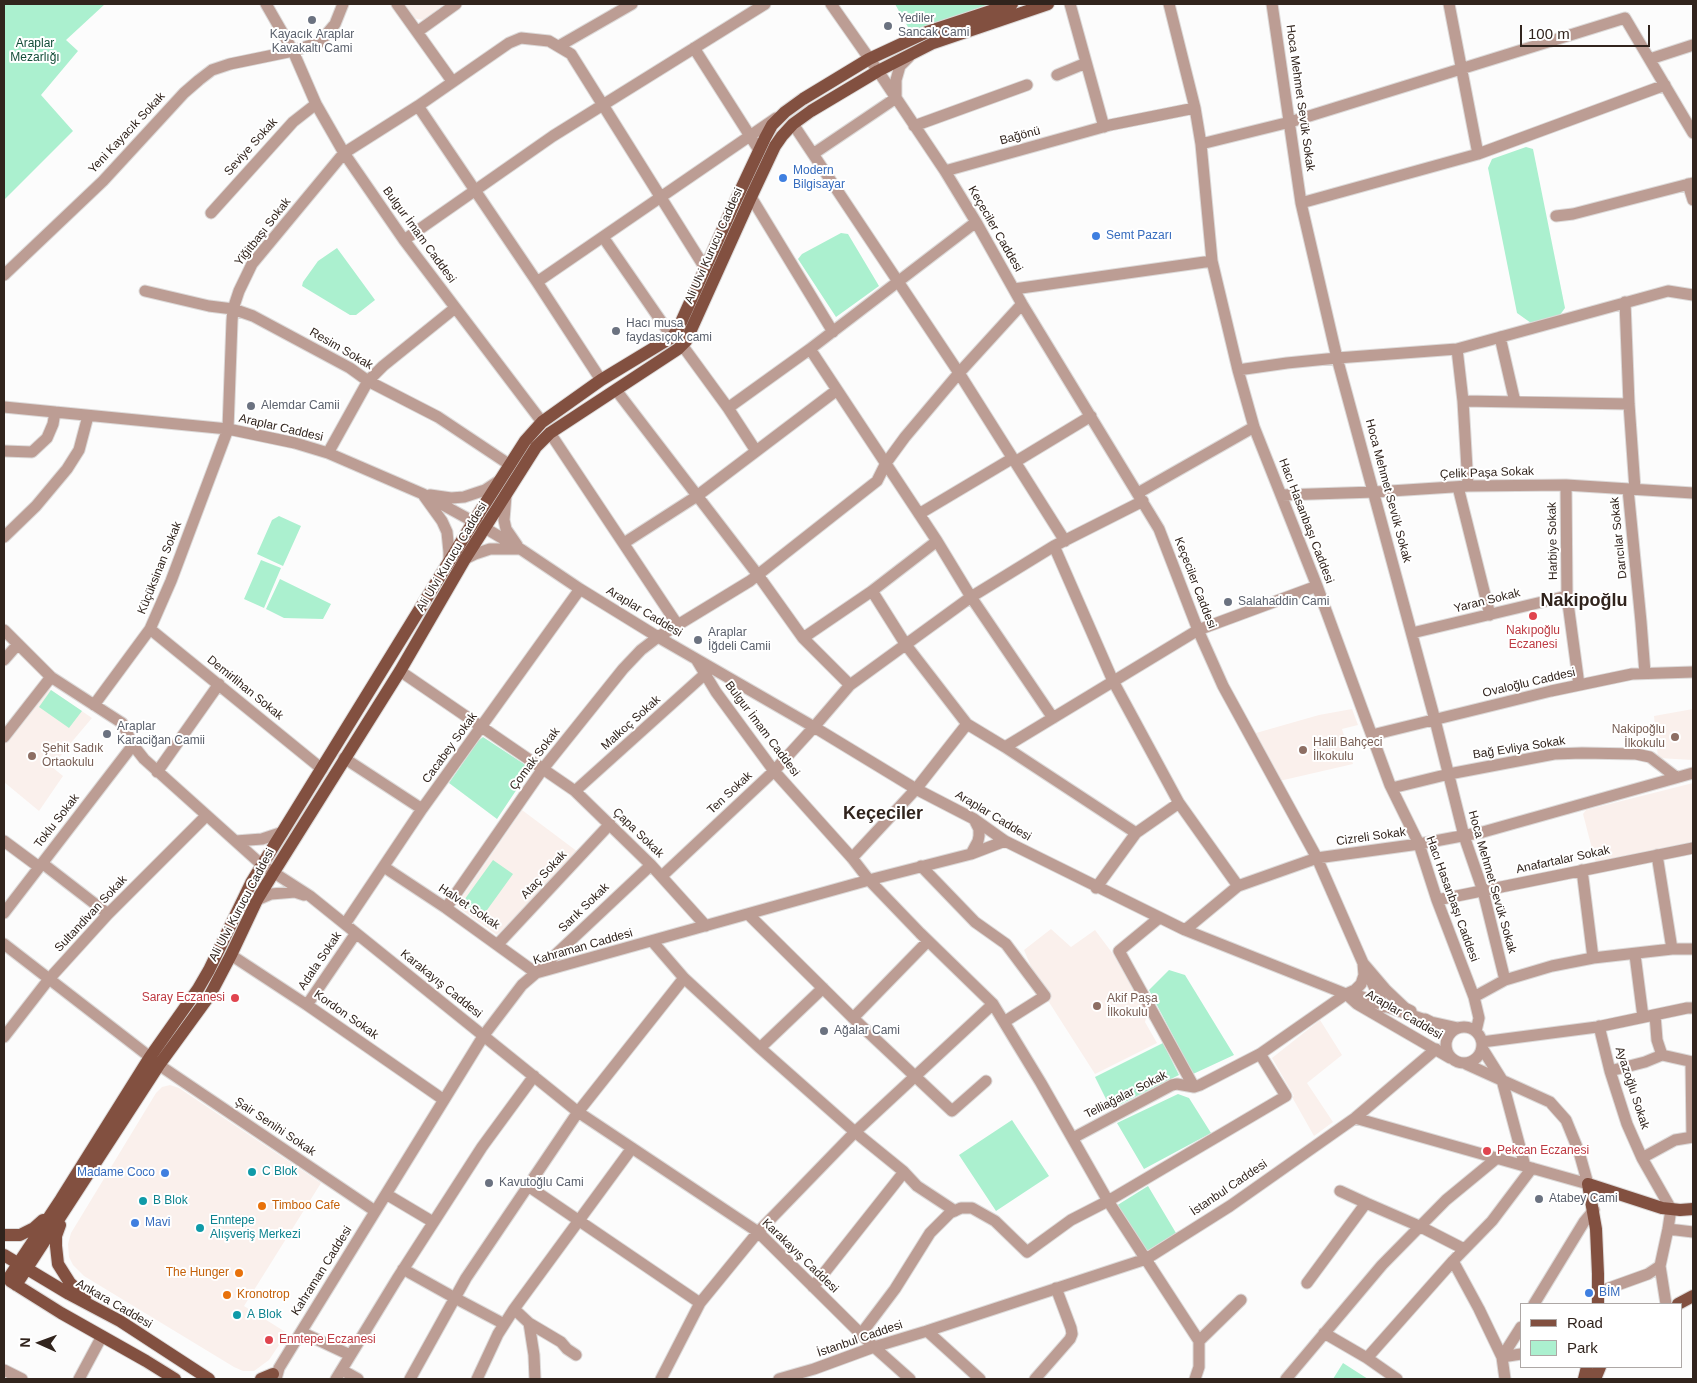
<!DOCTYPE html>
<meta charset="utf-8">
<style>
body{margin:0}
#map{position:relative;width:1697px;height:1383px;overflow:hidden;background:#fcfcfc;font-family:Arial,sans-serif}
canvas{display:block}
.frame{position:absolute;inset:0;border:5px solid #31241d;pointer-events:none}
.legend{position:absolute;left:1520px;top:1303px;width:162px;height:65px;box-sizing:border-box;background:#fff;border:1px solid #ada7a5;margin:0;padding:6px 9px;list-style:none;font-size:15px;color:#31241d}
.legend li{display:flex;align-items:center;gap:10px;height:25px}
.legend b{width:25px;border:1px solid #ada7a5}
.north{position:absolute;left:15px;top:1318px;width:50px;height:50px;-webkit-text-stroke:4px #fff;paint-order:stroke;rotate:272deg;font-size:14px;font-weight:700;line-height:20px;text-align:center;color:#31241d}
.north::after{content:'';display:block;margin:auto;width:18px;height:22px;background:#31241d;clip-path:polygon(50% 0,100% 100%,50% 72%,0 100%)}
.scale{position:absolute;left:1520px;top:25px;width:130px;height:22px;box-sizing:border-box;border:2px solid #31241d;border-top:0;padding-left:6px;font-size:15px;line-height:18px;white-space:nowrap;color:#31241d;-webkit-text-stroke:4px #fff;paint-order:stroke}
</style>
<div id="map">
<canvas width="1697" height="1383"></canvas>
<div class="frame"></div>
<ul class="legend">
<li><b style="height:6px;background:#825040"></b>Road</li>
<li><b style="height:14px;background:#abf0cf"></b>Park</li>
</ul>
<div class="north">N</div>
<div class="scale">100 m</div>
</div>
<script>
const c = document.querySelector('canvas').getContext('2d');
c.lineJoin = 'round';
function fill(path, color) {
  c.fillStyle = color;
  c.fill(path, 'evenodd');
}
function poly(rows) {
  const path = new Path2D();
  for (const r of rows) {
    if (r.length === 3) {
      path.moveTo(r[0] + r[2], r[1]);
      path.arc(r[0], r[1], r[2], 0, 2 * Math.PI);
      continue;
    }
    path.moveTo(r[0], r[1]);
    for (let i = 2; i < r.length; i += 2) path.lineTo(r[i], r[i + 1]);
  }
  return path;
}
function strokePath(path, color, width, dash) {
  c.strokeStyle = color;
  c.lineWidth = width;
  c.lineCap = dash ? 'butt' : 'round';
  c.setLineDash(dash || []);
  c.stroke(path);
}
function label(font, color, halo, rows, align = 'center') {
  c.font = font + ' Arial,sans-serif';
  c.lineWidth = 4;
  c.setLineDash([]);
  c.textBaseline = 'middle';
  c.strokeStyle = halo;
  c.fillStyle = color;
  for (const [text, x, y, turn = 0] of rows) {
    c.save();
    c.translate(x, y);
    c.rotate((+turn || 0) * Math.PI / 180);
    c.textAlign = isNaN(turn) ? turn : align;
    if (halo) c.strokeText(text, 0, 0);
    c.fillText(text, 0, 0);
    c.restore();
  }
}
const built = poly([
 [403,4,444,4,424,20,412,18],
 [48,689,51,690,92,718,70,744,52,767,63,776,39,811,4,782,4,741],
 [1352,709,1358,725,1342,729,1353,764,1275,782,1249,735,1319,715],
 [1693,709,1693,760,1658,758,1654,716],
 [1693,783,1693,843,1596,864,1583,814,1586,810],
 [522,810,578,852,497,935,456,906],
 [1051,929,1071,947,1095,930,1113,954,1147,1014,1145,1022,1157,1043,1095,1074,1047,999,1035,976,1024,950],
 [1320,1020,1342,1055,1307,1083,1333,1122,1314,1136,1292,1097,1294,1096,1272,1058],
 [170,1085,179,1088,321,1183,244,1306,287,1333,269,1360,254,1371,243,1371,234,1367,84,1276,73,1265,69,1257,68,1244,71,1233,156,1093,162,1087]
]);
const green = poly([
 [4,4,105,4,66,40,78,51,41,95,73,131,4,200],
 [895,4,989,4,934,25,913,36],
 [1526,147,1533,149,1565,308,1557,319,1531,323,1517,313,1488,168,1492,159],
 [841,233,848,234,879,286,836,317,798,259,802,254],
 [337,248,375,300,356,315,350,315,302,286,303,282,318,261],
 [279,516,301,526,283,566,257,554,272,520],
 [261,560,281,568,264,608,244,599],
 [280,579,331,604,323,619,284,618,266,609],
 [51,690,82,711,69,728,39,707],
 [483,737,527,766,527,774,497,819,449,783,478,741],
 [493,860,513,874,482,917,462,903],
 [1169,970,1185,975,1234,1055,1193,1074,1149,990],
 [1163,1043,1179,1075,1111,1109,1095,1077],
 [1178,1094,1189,1098,1211,1133,1144,1169,1117,1123],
 [1012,1120,1049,1176,996,1211,959,1155],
 [1148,1186,1176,1233,1145,1252,1116,1206],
 [1343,1363,1368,1379,1333,1379]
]);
const minor = poly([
 [266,4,293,51,316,104,344,153,404,240,542,422],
 [397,4,452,81],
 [831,4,878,71,945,171,976,222,1022,304,1159,529,1198,630,1223,686,1317,858,1363,963,1386,990,1405,1008,1411,1011],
 [1070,4,1104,127],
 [1169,4,1195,108,1201,144,1212,261,1238,370,1254,427,1317,586,1390,785,1419,844,1437,900,1474,997,1479,1018,1476,1031],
 [1272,4,1301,203,1337,358,1435,720,1464,836,1483,891,1505,980],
 [1449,4,1478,154],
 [417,32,456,4],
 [559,46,632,4],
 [694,48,759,150],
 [1650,59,1693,45],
 [1057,75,1086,63],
 [418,106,537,282,601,380],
 [793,124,959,373,1065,541],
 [914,126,1027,85],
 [1201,144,1290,122,1625,18,1693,133],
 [813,154,896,98,896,80,900,66,909,57],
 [945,171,1110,125,1195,108],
 [1688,184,1693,200],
 [751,197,833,332],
 [1301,203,1478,154,1665,85],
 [211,213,293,122,316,104],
 [1556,216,1573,214,1693,183],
 [603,237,672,337],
 [404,240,553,136,765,4],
 [4,275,103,181,184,93,199,80,212,70,230,64,293,51,320,42,335,24,343,4],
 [537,282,776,118],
 [1014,289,1212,261],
 [145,291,209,306,233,309,253,316,350,368,368,381,438,417,510,465],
 [1625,302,1629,404,1635,489],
 [1500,337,1515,402],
 [682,345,728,408,756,451],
 [810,349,937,541,971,597,1053,718],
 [1457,349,1463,401,1468,486],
 [1238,370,1287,363,1337,358,1457,349,1668,291,1693,295],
 [616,390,758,575,803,638,850,685],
 [1463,401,1629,404],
 [4,407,228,429,295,443,328,453,423,494,485,528,522,550,580,589,658,637,814,727,916,789,974,819,1005,841,1185,930,1346,994,1360,996,1382,1005,1431,1022],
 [728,408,810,349,976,222],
 [550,433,677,624],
 [4,451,32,452,47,438,53,424,55,412],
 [328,453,368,381,383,366,455,308],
 [1015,462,1091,416],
 [1566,485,1567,596,1579,685],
 [1458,487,1490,615],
 [1628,489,1641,622,1645,673],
 [1138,493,1254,427],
 [430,495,451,498,464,497,485,490,500,480],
 [506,495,504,520,506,529,517,545],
 [1282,495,1375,492,1468,486,1566,485,1693,493],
 [424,496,442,521,447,532,449,552,449,563],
 [919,514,1013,458],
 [4,537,36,506,67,469,79,450,88,416],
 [624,543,697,496,837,390],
 [1054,546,1113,681,1179,803,1238,886],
 [465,559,475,554,490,549,518,549],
 [872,591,906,645,967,724,1005,747,1136,833],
 [150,629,322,769],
 [4,630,51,677,122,723,133,745,144,759,262,865,310,896,578,1112,758,1232,874,1347,910,1379],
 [1412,633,1567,596],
 [803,638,872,591,937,541],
 [696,659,716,692,774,771,852,858,869,880,920,933,993,1004,1041,1083,1108,1201,1199,1341,1199,1367,1195,1379],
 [4,660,18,644],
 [400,671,575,791,651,865,706,926],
 [94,705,150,629,171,581,228,429,232,321,233,309,239,291,252,264,344,153,418,106,509,43,521,38,549,41,571,54,705,268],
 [1372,735,1551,691,1632,674,1693,672],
 [4,737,51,677],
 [1005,747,1198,630,1317,586],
 [344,758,422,809],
 [157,772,219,684],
 [1392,788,1449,774,1554,754,1582,753,1636,754,1650,757,1676,777],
 [575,791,705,674],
 [4,841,39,867],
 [236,841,262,839,283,832],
 [971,854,978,841,979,836,979,829,974,819],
 [1657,855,1672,949],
 [852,858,916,789,967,724],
 [42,863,108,914],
 [921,866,975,922,1006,944,1045,996,1004,1022],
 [384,867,446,908,536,973,651,865],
 [1582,870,1593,958],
 [662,876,774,771,814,727,850,685,971,597,1054,546,1143,501],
 [1096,888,1136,833,1179,803],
 [257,900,271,894,295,892,304,895],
 [1437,900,1693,848],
 [446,908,542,770,623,669,641,650,658,637,750,581,877,481,886,463,905,437,959,373,1022,304],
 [4,913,133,745],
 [749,915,853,1018,952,1111,986,1081],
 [1159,918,1119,951,1194,1087],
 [345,924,422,809,580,589],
 [1185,930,1238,886,1317,858,1419,844,1483,832,1693,773],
 [652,941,684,978,760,1048,855,1132,903,1171,917,1186,955,1211],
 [4,944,150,1057],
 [498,944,610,824],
 [231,955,307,1005,444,1100],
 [1635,955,1643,1017],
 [1368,974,1384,1007],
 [1346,994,1357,1004,1450,1058],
 [1474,997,1505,980,1552,966,1593,958,1672,949,1693,949],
 [307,1005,356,933],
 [1655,1015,1657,1040,1662,1055],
 [853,1018,928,941],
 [1425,1019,1431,1022,1458,1028],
 [1464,1045,18],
 [4,1037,49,979,108,914,206,816],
 [1482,1042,1597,1027,1687,1008,1693,1008],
 [760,1048,823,988],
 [1482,1048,1502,1080,1525,1166],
 [1691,1062,1692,1137],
 [1466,1064,1550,1102,1566,1120,1579,1152,1588,1184],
 [159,1065,375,1211],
 [1610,1071,1645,1062,1662,1055,1693,1062],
 [1355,1118,1588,1184],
 [1073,1138,1172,1085,1177,1084,1194,1087,1200,1085,1260,1054,1346,994,1355,990,1361,984,1364,975,1363,963],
 [1642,1158,1675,1140,1693,1137],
 [528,1186,700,1303],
 [1340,1191,1366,1203],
 [386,1194,433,1222],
 [1668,1229,1693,1232],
 [1660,1266,1666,1304],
 [403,1269,455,1298,504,1324],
 [1307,1283,1366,1203,1419,1226,1464,1249],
 [813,1287,904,1172],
 [1598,1292,1648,1274,1660,1266,1668,1229,1671,1209,1642,1158,1627,1124,1610,1071,1599,1026],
 [1534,1304,1584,1222,1594,1210],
 [514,1309,529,1323,534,1355,535,1379],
 [529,1323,561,1342,567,1349,576,1355],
 [1521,1327,1502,1357,1521,1354],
 [927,1331,980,1379],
 [301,1332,350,1355],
 [1324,1333,1367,1358,1397,1379],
 [861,1334,895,1289,930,1233,950,1213,961,1208,972,1208,995,1221,1027,1252,1071,1220,1108,1201,1286,1096,1260,1054],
 [1199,1341,1241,1300],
 [1367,1358,1453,1261],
 [4,1370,22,1379],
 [342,1370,358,1379],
 [79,1379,102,1336],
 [276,1379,279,1368,301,1332,484,1035,522,985,536,973,869,880,971,854,1005,841],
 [336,1379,397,1279,482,1147,534,1076],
 [410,1379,466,1278,578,1112,684,978],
 [477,1379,498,1334,514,1309,632,1148],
 [661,1379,700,1303,758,1232,855,1132,993,1004],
 [779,1379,814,1369,874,1347,927,1331,1146,1259,1230,1206,1355,1118,1436,1049],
 [1035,1379,1070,1339,1072,1334,1071,1328,1056,1288],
 [1286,1379,1382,1265,1446,1200,1497,1158],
 [1505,1379,1502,1357,1479,1309,1453,1261,1492,1221,1532,1168]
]);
const major = poly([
 [1588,1184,1596,1229,1598,1274,1598,1304],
 [1588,1184,1662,1208,1680,1210,1693,1209],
 [60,1225,56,1236,56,1246,58,1264,70,1283,85,1297],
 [4,1235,20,1235,34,1228,43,1220],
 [4,1255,69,1294,120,1321,209,1379],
 [8,1279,61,1199,150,1057,198,989,209,970,251,883,474,521,525,441,542,422,601,380,672,337,678,329,734,204,765,138,772,125,785,112,803,99,869,59,927,32,1012,4],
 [10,1281,61,1313,146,1361,175,1379],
 [16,1285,159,1065,210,995,231,955,257,900,274,872,400,671,465,559,536,447,550,433,678,349,686,341,751,197,775,146,782,136,793,124,811,111,878,71,933,43,1048,4],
 [1678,1304,1693,1296],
 [261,1379,273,1374],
 [1584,1379,1587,1367],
 [1595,1379,1600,1367]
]);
const markers = [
 [312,20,5,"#6b7280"],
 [888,26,5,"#6b7280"],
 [783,178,5,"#3f7fe0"],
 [1096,236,5,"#3f7fe0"],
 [616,331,5,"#6b7280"],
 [251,406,5,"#6b7280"],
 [1228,602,5,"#6b7280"],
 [1533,616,5,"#e0444e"],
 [698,640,5,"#6b7280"],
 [107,734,5,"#6b7280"],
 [1675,737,5,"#8d6e63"],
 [1303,750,5,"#8d6e63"],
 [32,756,5,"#8d6e63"],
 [235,998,5,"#e0444e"],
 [1097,1006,5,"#8d6e63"],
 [824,1031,5,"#6b7280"],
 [1487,1151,5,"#e0444e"],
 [252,1172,5,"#0f9aa8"],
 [165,1173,5,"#3f7fe0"],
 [489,1183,5,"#6b7280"],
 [1539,1199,5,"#6b7280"],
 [143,1201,5,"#0f9aa8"],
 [262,1206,5,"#e8710a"],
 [135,1223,5,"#3f7fe0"],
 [200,1228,5,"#0f9aa8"],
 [239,1273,5,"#e8710a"],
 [1589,1293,5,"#3f7fe0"],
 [227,1295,5,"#e8710a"],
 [237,1315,5,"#0f9aa8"],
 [269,1340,5,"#e0444e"]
];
const worshipNames = [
 ["Yediler",898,19],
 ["Sancak Cami",898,33],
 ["Kayacık Araplar",312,35,"center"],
 ["Kavakaltı Cami",312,49,"center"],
 ["Hacı musa",626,324],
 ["faydasıçok cami",626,338],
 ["Alemdar Camii",261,406],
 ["Salahaddin Cami",1238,602],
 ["Araplar",708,633],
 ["İğdeli Camii",708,647],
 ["Araplar",117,727],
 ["Karaciğan Camii",117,741],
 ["Ağalar Cami",834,1031],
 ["Kavutoğlu Cami",499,1183],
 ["Atabey Cami",1549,1199]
];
const parkNames = [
 ["Araplar",35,44],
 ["Mezarlığı",35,58]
];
const streetNames = [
 ["Hoca Mehmet Sevük Sokak",1300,98,82],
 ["Yeni Kayacık Sokak",127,133,-47],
 ["Bağönü",1020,136,-15],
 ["Seviye Sokak",251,147,-48],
 ["Keçeciler Caddesi",995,229,60],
 ["Yiğitbaşı Sokak",263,232,-52],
 ["Bulgur İmam Caddesi",419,235,54],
 ["Ali Ulvi Kurucu Caddesi",714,246,-66],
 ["Resim Sokak",341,349,30],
 ["Araplar Caddesi",281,428,13],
 ["Çelik Paşa Sokak",1487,473,-2],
 ["Hoca Mehmet Sevük Sokak",1388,491,75],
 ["Hacı Hasanbaşı Caddesi",1306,521,69],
 ["Darıcılar Sokak",1619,538,-96],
 ["Harbiye Sokak",1553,541,-91],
 ["Ali Ulvi Kurucu Caddesi",452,557,-59],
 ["Küçüksinan Sokak",160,568,-68],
 ["Keçeciler Caddesi",1195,583,69],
 ["Yaran Sokak",1487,601,-14],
 ["Araplar Caddesi",644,612,31],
 ["Ovaloğlu Caddesi",1529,683,-13],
 ["Demirlihan Sokak",245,688,39],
 ["Malkoç Sokak",631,723,-42],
 ["Bulgur İmam Caddesi",762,729,53],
 ["Cacabey Sokak",450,748,-54],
 ["Bağ Evliya Sokak",1519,748,-9],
 ["Çomak Sokak",535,759,-53],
 ["Ten Sokak",730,793,-43],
 ["Araplar Caddesi",993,816,31],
 ["Toklu Sokak",57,821,-52],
 ["Çapa Sokak",638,833,44],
 ["Cizreli Sokak",1371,837,-8],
 ["Anafartalar Sokak",1563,860,-12],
 ["Ataç Sokak",544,875,-47],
 ["Hoca Mehmet Sevük Sokak",1492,882,74],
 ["Hacı Hasanbaşı Caddesi",1452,899,70],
 ["Ali Ulvi Kurucu Caddesi",242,905,-62],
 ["Halvet Sokak",469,907,34],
 ["Sarık Sokak",584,908,-44],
 ["Sultandivan Sokak",91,914,-47],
 ["Kahraman Caddesi",583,947,-16],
 ["Adala Sokak",320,961,-56],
 ["Karakayış Caddesi",441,984,39],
 ["Kordon Sokak",346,1015,35],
 ["Araplar Caddesi",1404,1015,30],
 ["Ayazoğlu Sokak",1632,1088,72],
 ["Telliağalar Sokak",1126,1095,-27],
 ["Şair Senihi Sokak",275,1127,34],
 ["İstanbul Caddesi",1229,1188,-34],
 ["Karakayış Caddesi",800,1256,44],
 ["Kahraman Caddesi",322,1271,-58],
 ["Ankara Caddesi",114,1304,30],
 ["İstanbul Caddesi",860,1339,-19]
];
const shopNames = [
 ["Modern",793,171],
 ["Bilgisayar",793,185],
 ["Semt Pazarı",1106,236],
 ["Madame Coco",155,1173,"right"],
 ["Mavi",145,1223],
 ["BİM",1599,1293]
];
const healthNames = [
 ["Nakıpoğlu",1533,631,"center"],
 ["Eczanesi",1533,645,"center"],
 ["Saray Eczanesi",225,998,"right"],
 ["Pekcan Eczanesi",1497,1151],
 ["Enntepe Eczanesi",279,1340]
];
const educationNames = [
 ["Nakipoğlu",1665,730,"right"],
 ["İlkokulu",1665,744,"right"],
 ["Halil Bahçeci",1313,743],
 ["İlkokulu",1313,757],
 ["Şehit Sadık",42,749],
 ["Ortaokulu",42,763],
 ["Akif Paşa",1107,999],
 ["İlkokulu",1107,1013]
];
const cultureNames = [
 ["C Blok",262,1172],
 ["B Blok",153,1201],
 ["Enntepe",210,1221],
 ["Alışveriş Merkezi",210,1235],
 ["A Blok",247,1315]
];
const foodNames = [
 ["Timboo Cafe",272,1206],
 ["The Hunger",229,1273,"right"],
 ["Kronotrop",237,1295]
];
const districtNames = [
 ["Nakipoğlu",1584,601],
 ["Keçeciler",883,814]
];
fill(built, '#faf0ec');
fill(green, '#abf0cf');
strokePath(minor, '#dcd9d8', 13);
strokePath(major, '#dcd9d8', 14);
strokePath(minor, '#bc9d94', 11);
strokePath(major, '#825040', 12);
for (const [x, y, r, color] of markers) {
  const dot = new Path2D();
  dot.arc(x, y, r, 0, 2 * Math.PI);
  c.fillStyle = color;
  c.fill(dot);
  strokePath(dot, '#fff', 2);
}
label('12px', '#5b616d', '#fff', worshipNames, 'left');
label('12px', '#144d38', '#fff', parkNames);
label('12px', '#31241d', '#fff', streetNames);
label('12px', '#366cbe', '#fff', shopNames, 'left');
label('12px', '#be3a42', '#fff', healthNames, 'left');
label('12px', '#785e54', '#fff', educationNames, 'left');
label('12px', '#0d838f', '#fff', cultureNames, 'left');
label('12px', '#c56008', '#fff', foodNames, 'left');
label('bold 18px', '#31241d', '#fff', districtNames);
</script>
